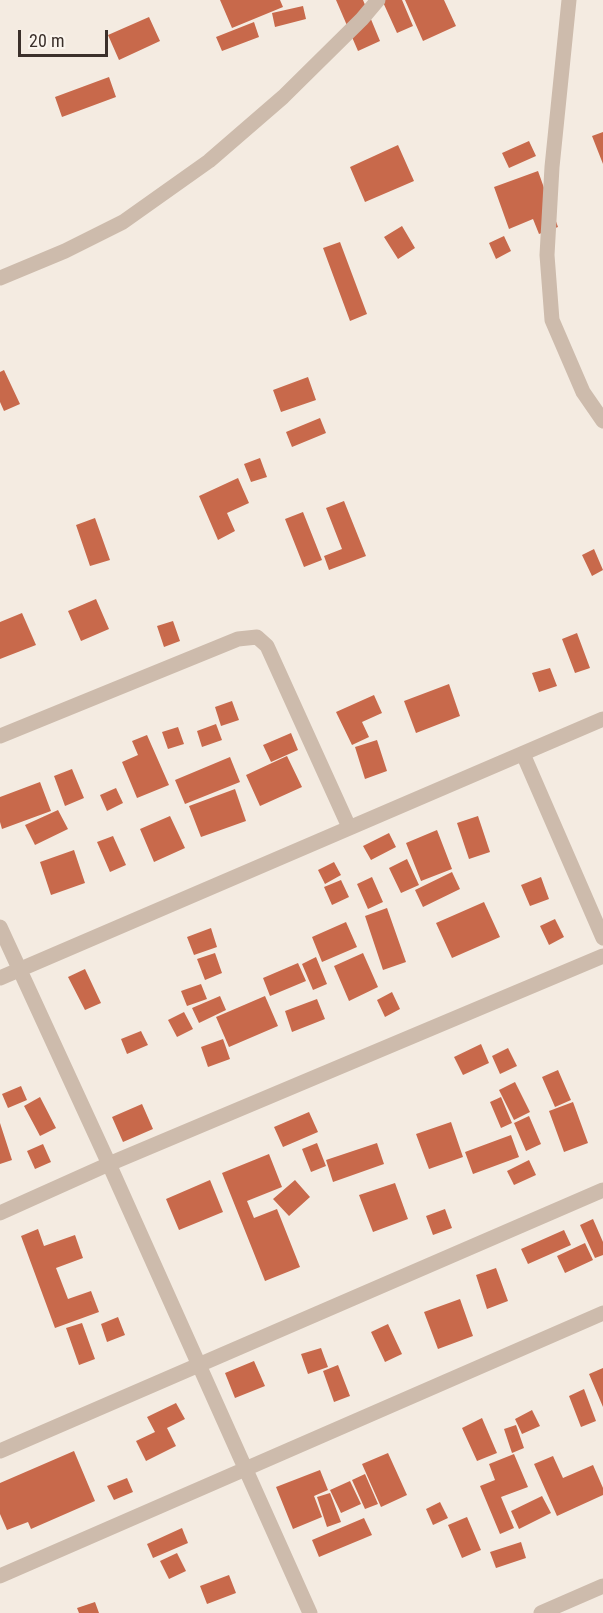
<!DOCTYPE html>
<style>
body{margin:0}
#map{position:relative;width:603px;height:1613px;overflow:hidden;background:#f4ebe1;font-family:"Roboto Condensed",sans-serif}
canvas{display:block}
.scale{position:absolute;left:18px;top:30px;width:90px;height:27px;box-sizing:border-box;border:3px solid #3b302b;border-top:0;padding-left:8px;font-size:18px;line-height:21px;white-space:nowrap;color:#3b302b;-webkit-text-stroke:4px #fbf5ee;paint-order:stroke}
</style>
<div id="map">
<canvas width="603" height="1613"></canvas>
<div class="scale">20 m</div>
</div>
<script>
const c = document.querySelector('canvas').getContext('2d');
c.lineJoin = 'round';
function fill(path, color) {
  c.fillStyle = color;
  c.fill(path, 'evenodd');
}
function poly(rows) {
  const path = new Path2D();
  for (const r of rows) {
    path.moveTo(r[0], r[1]);
    for (let i = 2; i < r.length; i += 2) path.lineTo(r[i], r[i + 1]);
  }
  return path;
}
function strokePath(path, color, width, dash) {
  c.strokeStyle = color;
  c.lineWidth = width;
  c.lineCap = dash ? 'butt' : 'round';
  c.setLineDash(dash || []);
  c.stroke(path);
}
const building = poly([
 [220,0,280,0,283,7,232,28],
 [336,0,363,0,380,41,358,51],
 [382,0,402,0,413,26,397,33],
 [405,0,444,0,456,26,423,41],
 [303,6,306,19,275,27,272,13],
 [149,17,160,41,119,60,108,35],
 [254,22,259,37,222,51,216,37],
 [109,77,116,97,62,117,55,97],
 [603,132,603,164,592,136],
 [529,141,536,156,509,168,502,153],
 [398,145,414,181,365,202,350,167],
 [538,171,558,227,539,234,533,219,509,229,494,187],
 [402,226,415,248,398,259,384,237],
 [504,236,511,251,496,259,489,243],
 [340,242,367,314,350,321,323,248],
 [4,370,20,404,4,411,0,402,0,372],
 [308,377,316,400,281,412,273,390],
 [320,418,326,433,292,447,286,432],
 [260,458,267,477,251,482,244,464],
 [238,478,249,503,227,513,235,531,218,540,199,496],
 [344,501,366,556,329,570,324,556,342,549,326,508],
 [303,512,322,560,304,567,285,519],
 [95,518,110,560,90,566,76,525],
 [594,549,603,570,592,576,582,555],
 [96,599,109,629,81,641,68,611],
 [22,613,36,645,0,659,0,622],
 [173,621,180,641,164,647,157,626],
 [577,633,590,668,575,673,562,639],
 [550,668,557,686,539,692,532,673],
 [449,684,460,716,416,733,404,701],
 [374,695,382,713,362,722,369,737,352,745,336,712],
 [232,701,239,720,221,726,215,707],
 [216,724,222,740,202,747,197,731],
 [178,727,184,744,168,749,162,732],
 [291,733,298,750,271,762,263,745],
 [147,735,169,785,137,798,122,762,138,755,132,741],
 [377,740,387,771,365,779,355,747],
 [287,756,302,787,260,806,246,775],
 [230,757,240,782,185,804,175,780],
 [72,769,84,798,65,806,54,776],
 [40,782,51,811,2,829,0,822,0,797],
 [116,788,123,803,107,811,100,795],
 [235,789,246,821,201,837,189,806],
 [58,810,68,829,35,845,25,825],
 [170,816,185,848,154,862,140,829],
 [478,816,490,852,469,859,457,823],
 [437,830,452,869,421,881,406,843],
 [389,833,396,847,371,860,363,846],
 [113,836,126,865,110,872,97,842],
 [74,850,85,883,51,895,40,862],
 [407,859,419,885,401,893,389,868],
 [334,862,341,875,325,884,318,870],
 [452,872,460,889,423,907,415,890],
 [372,877,383,902,368,909,357,884],
 [541,877,549,899,530,906,521,885],
 [341,880,349,897,332,905,324,887],
 [484,902,500,937,452,958,436,923],
 [387,908,406,962,383,970,365,916],
 [555,919,564,937,549,945,540,926],
 [346,922,357,947,322,962,312,937],
 [211,928,217,947,194,955,187,937],
 [215,953,222,973,205,980,197,959],
 [363,953,378,987,349,1001,334,966],
 [316,957,327,984,313,990,302,964],
 [298,963,306,981,270,996,263,978],
 [85,969,101,1003,85,1010,68,977],
 [201,984,207,999,187,1006,181,991],
 [392,992,400,1009,385,1017,377,1000],
 [220,996,226,1010,199,1023,192,1008],
 [265,996,278,1026,229,1047,216,1017],
 [317,999,325,1019,292,1032,285,1011],
 [184,1012,193,1029,177,1037,168,1020],
 [141,1031,148,1045,127,1054,121,1039],
 [223,1039,230,1059,208,1067,201,1047],
 [481,1044,489,1063,463,1075,454,1057],
 [508,1048,517,1066,500,1074,492,1056],
 [558,1070,571,1100,555,1107,542,1077],
 [515,1082,530,1112,514,1120,499,1090],
 [21,1086,27,1100,8,1108,2,1094],
 [40,1097,56,1128,40,1136,24,1106],
 [501,1097,512,1123,501,1128,490,1102],
 [573,1102,588,1143,564,1152,549,1111],
 [142,1104,153,1129,123,1142,112,1117],
 [309,1112,318,1132,283,1147,274,1127],
 [529,1116,541,1144,526,1151,514,1123],
 [451,1122,463,1157,429,1169,416,1134],
 [0,1123,12,1160,0,1164],
 [511,1135,519,1157,473,1174,465,1152],
 [317,1143,326,1166,311,1172,302,1149],
 [377,1143,384,1164,333,1182,326,1160],
 [43,1144,51,1162,35,1169,27,1151],
 [269,1154,282,1187,247,1201,254,1218,277,1209,300,1267,265,1281,222,1173],
 [529,1160,536,1175,514,1185,507,1171],
 [210,1180,223,1212,179,1230,166,1199],
 [295,1180,310,1197,289,1216,273,1199],
 [395,1183,408,1219,373,1232,359,1195],
 [445,1209,452,1228,433,1235,426,1216],
 [593,1219,603,1242,603,1255,595,1258,580,1225],
 [38,1229,44,1246,75,1235,83,1258,56,1268,68,1299,91,1291,99,1312,55,1328,21,1236],
 [564,1230,571,1245,528,1264,521,1249],
 [585,1243,593,1260,565,1273,557,1256],
 [496,1268,508,1301,487,1309,476,1275],
 [460,1299,473,1336,438,1349,424,1312],
 [118,1317,125,1335,107,1342,101,1324],
 [82,1323,95,1359,79,1365,66,1328],
 [388,1324,402,1354,385,1362,371,1332],
 [321,1348,328,1367,308,1374,301,1354],
 [254,1361,265,1386,235,1398,225,1373],
 [338,1365,350,1396,334,1402,323,1371],
 [603,1368,603,1407,589,1374],
 [584,1389,596,1421,581,1427,569,1396],
 [176,1403,185,1419,167,1428,176,1446,146,1461,136,1441,155,1432,147,1417],
 [532,1410,540,1426,522,1434,515,1419],
 [482,1418,497,1453,477,1461,462,1428],
 [516,1425,524,1448,512,1453,504,1429],
 [74,1451,95,1501,31,1529,28,1522,7,1530,0,1514,0,1483],
 [388,1453,407,1495,381,1507,362,1464],
 [514,1454,528,1487,501,1497,514,1528,500,1534,480,1486,495,1480,489,1464],
 [553,1456,563,1478,593,1465,603,1488,603,1495,557,1516,534,1464],
 [320,1470,328,1490,314,1496,322,1517,293,1529,276,1487],
 [365,1474,378,1504,365,1509,352,1480],
 [127,1478,133,1492,114,1500,107,1486],
 [350,1481,361,1504,341,1513,330,1490],
 [330,1493,341,1522,327,1527,317,1497],
 [542,1496,551,1513,519,1529,511,1511],
 [440,1502,448,1518,433,1525,426,1509],
 [467,1517,481,1550,462,1558,448,1525],
 [364,1518,372,1535,319,1557,312,1540],
 [182,1528,188,1543,153,1558,147,1544],
 [521,1542,526,1558,496,1568,490,1552],
 [177,1553,186,1571,169,1579,160,1561],
 [229,1575,236,1593,207,1604,200,1586],
 [95,1602,99,1613,79,1613,77,1608]
]);
const minor = poly([
 [569,0,552,167,547,255,552,320,583,392,603,421],
 [0,278,65,251,123,222,209,161,283,97,362,19,378,0],
 [0,736,238,639,257,637,267,646,349,827],
 [523,754,603,938],
 [0,927,109,1164,310,1613],
 [0,978,603,719],
 [0,1213,109,1164,603,956],
 [0,1451,603,1190],
 [0,1576,603,1313],
 [541,1613,603,1586]
]);
fill(building, '#c8694b');
strokePath(minor, '#cdbbac', 15);
</script>
